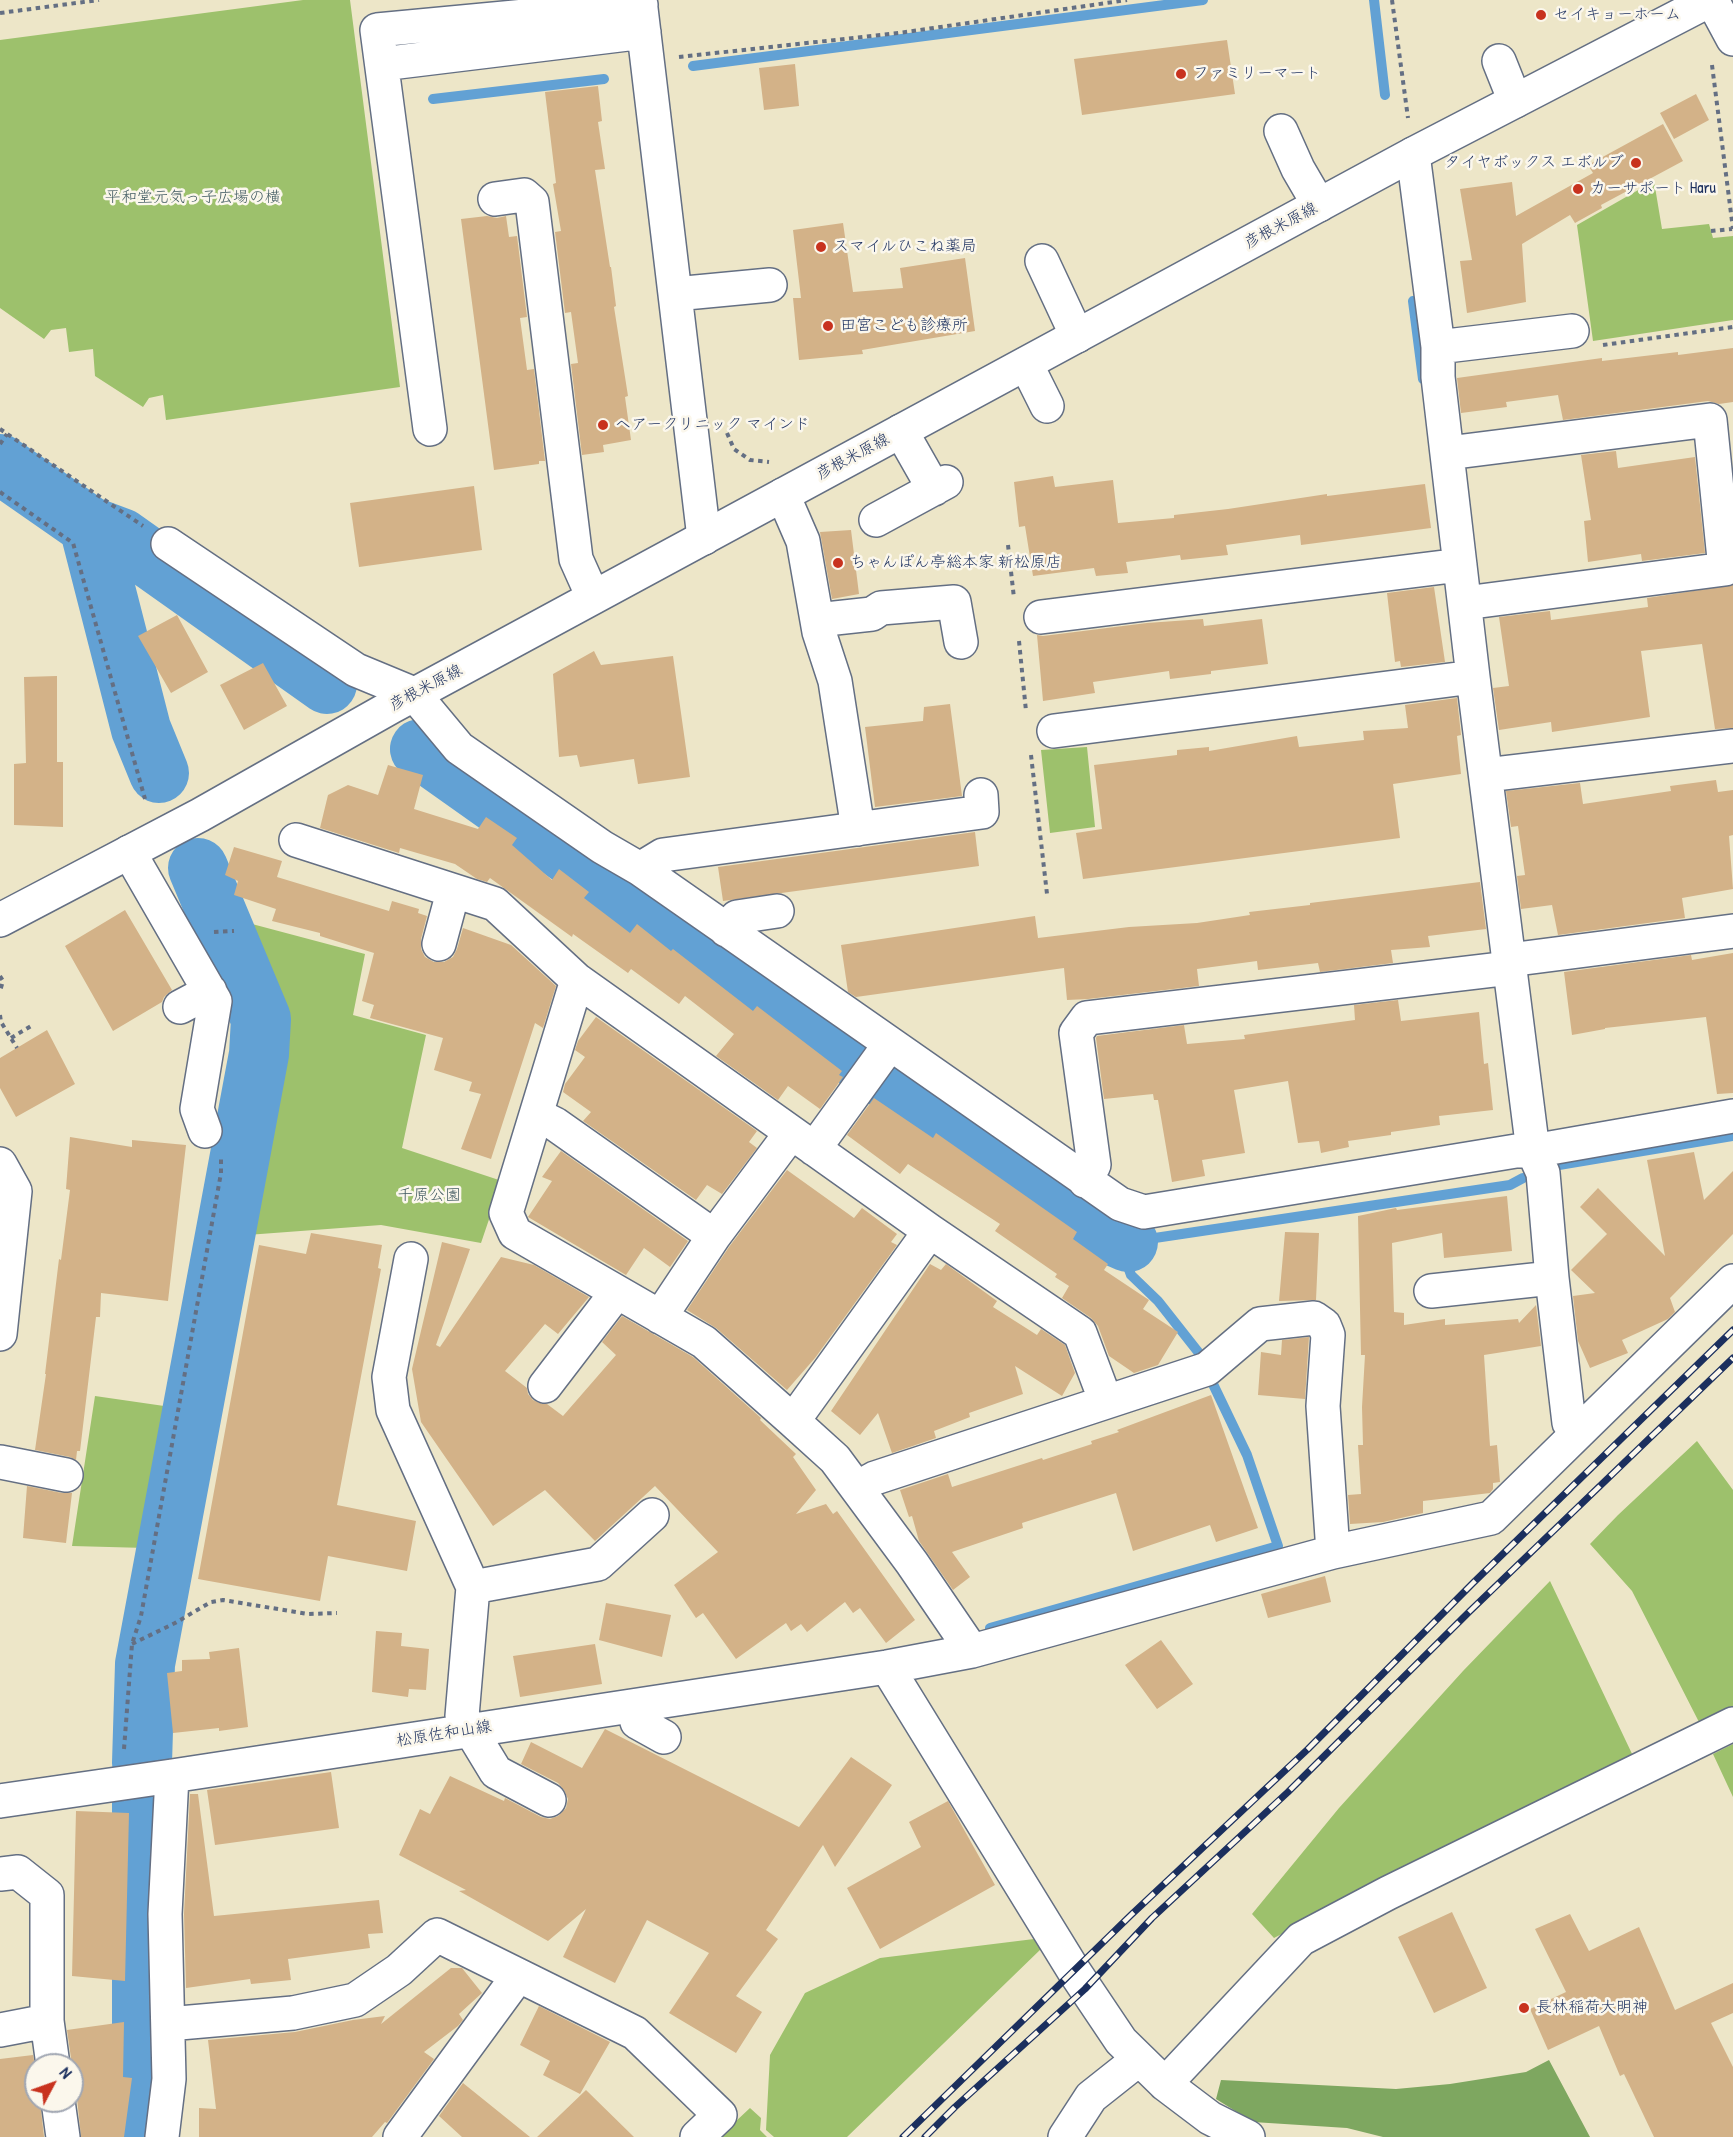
<!DOCTYPE html>
<meta charset="utf-8">
<style>
body{margin:0}
#map{position:relative;width:1733px;height:2137px;overflow:hidden;background:#ede6c8;font-family:"Patrick Hand",sans-serif}
canvas{display:block}
.north{position:absolute;left:24px;top:2053px;width:60px;height:60px;box-sizing:border-box;background:#fbf7ec;border:2px solid #a1a7b3;border-radius:50%;rotate:49deg;font-size:16px;font-weight:700;line-height:24px;text-align:center;color:#1b2f5e}
.north::after{content:'';display:block;margin:auto;width:21px;height:27px;background:#c8321e;clip-path:polygon(50% 0,100% 100%,50% 72%,0 100%)}
</style>
<div id="map">
<canvas width="1733" height="2137"></canvas>
<div class="north">N</div>
</div>
<script>
const c = document.querySelector('canvas').getContext('2d');
c.lineJoin = 'round';
function fill(path, color) {
  c.fillStyle = color;
  c.fill(path, 'evenodd');
}
function poly(rows) {
  const path = new Path2D();
  for (const r of rows) {
    path.moveTo(r[0], r[1]);
    for (let i = 2; i < r.length; i += 2) path.lineTo(r[i], r[i + 1]);
  }
  return path;
}
function strokePath(path, color, width, dash) {
  c.strokeStyle = color;
  c.lineWidth = width;
  c.lineCap = dash ? 'butt' : 'round';
  c.setLineDash(dash || []);
  c.stroke(path);
}
function label(font, color, halo, rows, align = 'center') {
  c.font = font + ' "Patrick Hand","Klee One",sans-serif';
  c.lineWidth = 5;
  c.setLineDash([]);
  c.textBaseline = 'middle';
  c.strokeStyle = halo;
  c.fillStyle = color;
  for (const [text, x, y, turn = 0] of rows) {
    c.save();
    c.translate(x, y);
    c.rotate((+turn || 0) * Math.PI / 180);
    c.textAlign = isNaN(turn) ? turn : align;
    if (halo) c.strokeText(text, 0, 0);
    c.fillText(text, 0, 0);
    c.restore();
  }
}
const green = poly([
 [303,0,350,0,400,387,166,420,163,395,149,398,143,407,95,376,93,349,69,352,66,328,51,330,44,339,0,308,0,40],
 [1654,181,1662,229,1709,224,1713,238,1733,236,1733,320,1593,341,1577,225],
 [1087,747,1095,827,1050,833,1041,750],
 [237,920,365,954,353,1015,426,1035,402,1148,502,1181,481,1243,381,1225,247,1235,239,1232,249,1190,275,1037,270,1011,230,922],
 [95,1396,171,1407,146,1548,72,1546],
 [1697,1441,1733,1490,1733,1708,1700,1724,1632,1591,1590,1544,1618,1515],
 [1550,1581,1634,1758,1443,1851,1274,1938,1252,1914,1339,1808,1463,1671],
 [1733,1744,1733,1797,1713,1754],
 [1034,1939,1041,1949,847,2137,774,2137,766,2130,770,2055,805,1993,880,1958],
 [750,2108,761,2118,760,2130,767,2137,719,2137]
]);
const forest = poly([
 [1549,2060,1590,2137,1383,2137,1347,2128,1253,2122,1216,2099,1221,2080,1396,2089,1450,2084,1526,2072]
]);
const stream = poly([
 [1374,0,1385,95],
 [693,66,1203,0],
 [433,99,604,79],
 [1413,301,1423,379],
 [1559,1165,1733,1136],
 [1199,1353,1158,1301,1131,1275,1125,1258,1128,1242,1510,1185,1523,1178],
 [990,1628,1278,1546,1247,1455,1212,1382]
]);
const river = poly([
 [0,464,89,526,121,538,327,684],
 [89,526,141,729,159,773],
 [420,749,1096,1228,1128,1242],
 [142,1763,145,1664,259,1054,261,1019,198,868],
 [138,2137,142,2049,142,1794]
]);
const building = poly([
 [1227,40,1235,94,1082,115,1074,59],
 [795,64,799,106,764,110,759,68],
 [598,86,602,121,598,122,605,169,595,170,610,267,611,267,616,306,614,307,628,396,625,397,631,440,603,445,604,452,582,455,571,364,578,363,571,312,565,313,555,232,561,231,553,184,556,183,545,92],
 [1696,94,1709,120,1674,139,1660,113],
 [1663,124,1683,161,1601,205,1602,208,1575,223,1570,215,1522,244,1526,302,1467,313,1460,261,1472,260,1460,189,1512,182,1516,216,1593,173,1588,165],
 [487,216,497,218,506,216,509,237,517,236,527,317,520,318,527,370,534,369,545,461,539,461,539,464,494,470,461,219],
 [843,223,853,292,903,288,900,268,965,258,975,331,862,350,863,354,799,360,793,298,801,298,793,230],
 [1733,348,1733,402,1719,404,1708,401,1563,420,1558,395,1506,402,1507,407,1461,413,1457,378,1602,358,1602,361,1678,352,1678,355],
 [1616,451,1618,468,1695,457,1705,553,1642,561,1641,554,1588,562,1584,521,1591,520,1581,455],
 [1053,476,1055,487,1113,480,1118,523,1174,518,1174,515,1228,509,1327,494,1327,496,1425,484,1431,528,1301,545,1300,535,1226,545,1228,555,1181,560,1180,555,1126,562,1128,573,1096,576,1094,568,1033,576,1025,526,1019,527,1014,482],
 [474,486,482,550,359,567,350,503],
 [851,530,859,594,832,599,820,532],
 [1733,585,1733,728,1715,729,1702,644,1641,651,1650,717,1552,732,1551,722,1499,730,1493,688,1509,686,1499,617,1550,611,1551,620,1648,607,1647,598],
 [1434,587,1445,662,1401,667,1400,661,1395,662,1387,593],
 [177,615,208,672,171,693,138,636],
 [1203,619,1204,626,1262,619,1268,664,1211,671,1211,674,1170,679,1169,671,1093,682,1095,693,1043,701,1037,635,1043,636,1147,623],
 [594,651,601,665,673,656,690,777,638,784,634,759,580,767,577,755,559,757,553,674],
 [263,663,287,706,244,730,220,685],
 [57,676,57,762,63,762,63,827,14,825,14,764,26,763,24,677],
 [1457,698,1461,735,1457,736,1461,774,1393,784,1400,838,1083,879,1076,833,1102,829,1094,765,1177,755,1177,750,1209,747,1209,751,1297,736,1299,747,1364,740,1363,731,1408,728,1405,705],
 [950,704,962,796,875,807,865,727,923,721,924,707],
 [388,765,423,775,414,809,478,829,486,817,517,838,512,845,552,880,559,869,589,892,584,898,630,933,637,924,671,951,673,949,753,1011,757,1006,842,1071,839,1075,843,1077,820,1109,788,1086,778,1100,716,1056,734,1034,685,996,679,1004,631,969,628,973,573,934,572,937,490,878,487,882,477,879,455,864,400,848,399,853,320,828,328,795,348,785,378,795],
 [1716,780,1718,792,1733,790,1733,835,1729,836,1733,889,1682,898,1685,918,1558,935,1552,905,1521,909,1517,876,1525,875,1518,826,1511,827,1506,791,1580,783,1583,804,1671,791,1670,786],
 [975,832,979,866,723,901,718,867],
 [234,847,282,861,277,877,389,911,392,901,419,909,418,913,427,916,421,939,421,949,425,957,434,962,444,962,453,957,457,949,463,928,511,945,556,986,543,1028,535,1023,491,1159,461,1149,481,1094,469,1091,472,1082,434,1070,443,1038,370,1018,374,1005,362,1001,374,953,320,936,320,933,272,921,276,909,234,895,238,881,225,875],
 [1480,882,1486,929,1428,936,1430,947,1391,950,1393,963,1320,972,1318,963,1258,970,1257,961,1197,969,1199,986,1088,999,1067,1000,1064,968,856,997,848,992,841,945,1035,916,1038,938,1129,927,1197,923,1250,915,1249,912,1310,905,1310,903],
 [125,910,172,990,164,997,162,1002,113,1031,65,946],
 [1733,953,1733,1093,1717,1094,1706,1017,1605,1028,1605,1029,1572,1035,1564,972,1691,955,1692,960],
 [1398,1000,1401,1021,1479,1012,1484,1064,1488,1063,1493,1110,1439,1116,1440,1125,1391,1132,1391,1135,1348,1141,1349,1147,1321,1153,1319,1141,1298,1143,1288,1081,1234,1090,1245,1153,1202,1160,1205,1176,1172,1182,1158,1100,1154,1100,1153,1094,1104,1099,1096,1038,1097,1036,1184,1025,1187,1044,1245,1039,1244,1035,1355,1020,1354,1005],
 [596,1017,757,1131,749,1142,757,1148,722,1194,707,1185,696,1200,583,1121,591,1112,563,1092,565,1084,585,1057,575,1050,578,1041],
 [47,1030,75,1084,16,1117,0,1088,0,1058],
 [874,1098,933,1138,936,1133,1077,1232,1073,1239,1108,1264,1104,1270,1149,1300,1143,1309,1178,1332,1158,1365,1134,1373,1109,1356,1098,1326,1091,1318,1062,1298,1069,1286,1055,1277,1057,1274,995,1231,1000,1224,908,1164,900,1174,847,1135],
 [70,1137,132,1147,132,1140,186,1145,168,1301,101,1293,100,1317,96,1317,80,1451,77,1451,76,1460,70,1457,35,1450,46,1374,45,1374,59,1259,61,1260,70,1190,66,1189],
 [561,1151,688,1241,670,1267,644,1248,626,1275,528,1217,552,1181,542,1177],
 [1694,1152,1704,1200,1733,1171,1733,1234,1670,1298,1675,1312,1668,1319,1622,1340,1628,1353,1590,1368,1578,1341,1573,1296,1595,1293,1571,1270,1607,1234,1580,1207,1598,1188,1665,1256,1647,1160],
 [787,1170,854,1218,862,1208,897,1234,891,1242,897,1245,815,1358,787,1390,716,1328,687,1310,729,1247],
 [1507,1196,1512,1251,1444,1258,1442,1233,1392,1243,1394,1312,1404,1313,1404,1325,1445,1319,1445,1325,1518,1319,1519,1323,1536,1305,1541,1346,1484,1355,1490,1446,1497,1445,1500,1482,1493,1483,1493,1489,1490,1493,1423,1501,1423,1513,1383,1522,1350,1524,1348,1495,1361,1494,1358,1445,1363,1445,1362,1407,1365,1355,1361,1355,1358,1216,1396,1208,1397,1210],
 [1285,1232,1319,1233,1316,1300,1279,1301],
 [311,1233,382,1245,378,1268,381,1269,337,1505,416,1521,407,1571,328,1556,320,1601,198,1579,259,1245,306,1254],
 [442,1242,470,1249,436,1345,440,1347,501,1257,534,1265,589,1297,558,1334,545,1324,505,1371,527,1388,528,1394,533,1400,542,1404,547,1404,563,1416,616,1355,602,1342,622,1316,693,1357,761,1418,760,1420,796,1454,793,1457,816,1490,796,1514,826,1504,833,1514,837,1511,915,1620,886,1643,860,1608,853,1613,845,1602,807,1632,801,1624,791,1631,786,1623,736,1659,703,1613,696,1618,674,1585,718,1552,655,1486,595,1541,545,1490,493,1526,421,1422,412,1369],
 [930,1264,941,1270,946,1264,997,1301,993,1307,1037,1335,1041,1329,1065,1345,1075,1373,1062,1396,1015,1366,1023,1394,969,1413,970,1417,934,1431,936,1438,892,1453,878,1413,860,1435,831,1411],
 [1309,1337,1305,1399,1258,1395,1261,1352,1281,1355,1282,1340],
 [1211,1395,1258,1528,1216,1542,1210,1525,1133,1551,1116,1493,1022,1523,1023,1528,952,1552,970,1577,953,1590,919,1541,912,1516,909,1517,900,1490,948,1474,952,1487,1042,1458,1043,1460,1092,1444,1091,1441,1119,1432,1117,1430],
 [27,1486,62,1493,72,1493,66,1543,23,1538],
 [1325,1576,1331,1602,1268,1618,1261,1594],
 [606,1603,671,1615,662,1657,599,1640],
 [376,1631,402,1633,401,1646,429,1649,426,1690,409,1689,408,1697,372,1692],
 [1161,1640,1193,1684,1157,1709,1125,1665],
 [595,1644,602,1684,520,1697,513,1656],
 [239,1648,248,1727,219,1731,219,1728,173,1733,167,1673,182,1671,182,1660,210,1659,209,1652],
 [605,1729,799,1827,851,1757,892,1785,835,1867,823,1845,766,1930,778,1939,736,1996,762,2012,736,2053,669,2013,709,1953,647,1920,615,1983,563,1957,586,1909,548,1941,459,1891,466,1890,399,1855,420,1809,430,1814,450,1776,504,1801,505,1798,541,1817,550,1819,558,1816,566,1808,568,1799,564,1790,558,1783,521,1764,531,1742,582,1768],
 [331,1772,339,1828,215,1845,207,1790],
 [190,1794,198,1794,214,1916,379,1900,383,1933,368,1934,370,1948,288,1959,291,1980,251,1984,250,1979,186,1988,184,1914],
 [948,1801,995,1885,880,1949,847,1888,921,1847,909,1822],
 [76,1811,129,1813,125,1981,72,1976],
 [1452,1912,1487,1988,1434,2013,1398,1937],
 [1570,1914,1589,1951,1639,1927,1675,2010,1733,1983,1733,2013,1711,2023,1733,2067,1733,2137,1654,2137,1624,2074,1620,2076,1599,2026,1548,2050,1530,2009,1566,1992,1535,1929],
 [451,1968,462,1968,482,1993,459,2014,463,2020,458,2026,424,2052,434,2059,387,2123,385,2122,372,2137,199,2137,199,2108,216,2109,208,2040,295,2032,353,2020,385,2016,381,2024],
 [539,2006,610,2042,580,2094,543,2075,550,2061,520,2045],
 [124,2022,123,2077,132,2078,124,2137,81,2137,77,2098,72,2089,72,2065,67,2030],
 [33,2055,36,2071,36,2101,40,2101,44,2137,0,2137,0,2059],
 [463,2083,530,2137,462,2137,439,2116],
 [586,2090,634,2137,537,2137]
]);
const path = poly([
 [1392,0,1408,118],
 [0,13,99,0],
 [679,57,899,33,1127,0],
 [1712,65,1733,229],
 [1711,231,1732,229],
 [1603,345,1733,327],
 [0,429,143,526],
 [727,433,734,449,750,460,769,462],
 [0,444,7,434],
 [0,492,73,543,145,799],
 [1008,545,1014,598],
 [1019,641,1026,711],
 [1031,755,1047,894],
 [214,932,234,931],
 [0,976,3,981,0,991],
 [0,1015,1,1022,17,1048],
 [11,1038,31,1026],
 [132,1644,175,1623,211,1602,223,1600,308,1614,337,1613],
 [124,1749,132,1644,141,1616,221,1173,221,1159]
]);
const minor = poly([
 [640,0,704,538],
 [1712,0,1733,39],
 [1499,61,1515,101],
 [382,64,644,32],
 [1281,131,1298,169,1319,205],
 [1413,154,1438,347,1438,377,1473,677,1533,1151,1543,1173,1552,1278,1569,1423,1577,1433],
 [495,199,524,195,532,202,576,559,593,597],
 [1042,261,1077,336],
 [675,294,770,285],
 [1438,347,1572,331],
 [1026,364,1047,406],
 [430,429,377,30,641,5],
 [901,431,934,489],
 [1448,453,1710,420,1725,569,1465,603],
 [783,495,803,541,819,632,835,681,858,829],
 [876,520,946,482],
 [168,544,356,670,414,694,459,748,602,847,640,869,1120,1204,1144,1212,1516,1151,1533,1151,1733,1116],
 [1041,617,1460,565],
 [817,620,872,614,881,608,954,602,961,642],
 [1054,731,1473,677],
 [1486,775,1733,746],
 [296,840,495,904,577,980,930,1231,1080,1333,1106,1402],
 [129,852,215,1001,197,1109,205,1131],
 [640,869,663,855,982,812,981,795],
 [726,930,737,917,777,911],
 [439,944,453,892],
 [1509,960,1733,931],
 [577,980,506,1213,515,1233,704,1342,793,1421,835,1459,912,1563,972,1651],
 [180,1007,210,991],
 [537,1115,555,1124,714,1236],
 [814,1149,890,1044],
 [0,1164,15,1191,0,1334],
 [1085,1181,1094,1165,1076,1033,1087,1018,1510,968],
 [411,1259,389,1377,393,1410,473,1587,598,1564,652,1515],
 [1431,1291,1552,1278],
 [660,1317,714,1236,791,1133],
 [545,1386,617,1292],
 [793,1421,930,1231],
 [0,1462,66,1475],
 [857,1488,875,1478,1207,1369,1260,1324,1314,1318,1324,1325,1328,1335,1323,1406,1333,1552],
 [473,1587,462,1716,496,1772,549,1800],
 [887,1667,1074,1971,1121,2041,1165,2084,1210,2118,1248,2137],
 [633,1706,637,1722,664,1737],
 [0,1801,172,1776,887,1667,972,1651,1333,1552,1491,1518,1733,1281],
 [0,1874,18,1872,47,1895,47,2021,53,2065],
 [168,2024,293,2013,355,2000,399,1970,437,1935,635,2033,720,2115,697,2137],
 [0,2030,47,2021],
 [1165,2084,1301,1939,1388,1893,1733,1724],
 [58,2101,63,2137],
 [162,2137,169,2079,165,1914,172,1776],
 [400,2137,518,1976],
 [1065,2137,1091,2097,1139,2059]
]);
const major = poly([
 [0,920,200,815,391,707,1413,154,1710,0]
]);
const rail = poly([
 [903,2137,1131,1915,1308,1749,1473,1583,1733,1330],
 [925,2137,955,2107,1085,1989,1152,1918,1288,1792,1470,1611,1733,1358]
]);
const markers = [
 [1541,15,6,"#c8321e"],
 [1181,74,6,"#c8321e"],
 [1636,163,6,"#c8321e"],
 [1578,189,6,"#c8321e"],
 [821,247,6,"#c8321e"],
 [828,326,6,"#c8321e"],
 [603,425,6,"#c8321e"],
 [838,563,6,"#c8321e"],
 [1524,2008,6,"#c8321e"]
];
const poiNames = [
 ["セイキョーホーム",1553,15],
 ["ファミリーマート",1193,74],
 ["タイヤボックス エボルブ",1624,163,"right"],
 ["カーサポート Haru",1590,189],
 ["スマイルひこね薬局",833,247],
 ["田宮こども診療所",840,326],
 ["ヘアークリニック マインド",615,425],
 ["ちゃんぽん亭総本家 新松原店",850,563],
 ["長林稲荷大明神",1536,2008]
];
const parkNames = [
 ["平和堂元気っ子広場の横",193,198],
 ["千原公園",429,1196]
];
const streetNames = [
 ["彦根米原線",1281,226,-28],
 ["彦根米原線",853,457,-28],
 ["彦根米原線",426,688,-28],
 ["松原佐和山線",444,1734,-9]
];
fill(green, '#9dc16c');
fill(forest, '#7ea760');
strokePath(stream, '#62a1d4', 10);
strokePath(river, '#62a1d4', 60);
fill(building, '#d3b288');
strokePath(minor, '#646f83', 36);
strokePath(major, '#646f83', 36);
strokePath(path, '#646f83', 4, [4.5, 4.5]);
strokePath(minor, '#fff', 33);
strokePath(major, '#fff', 33);
strokePath(rail, '#1b2f5e', 7);
strokePath(rail, '#fbf7ec', 4.5, [14]);
for (const [x, y, r, color] of markers) {
  const dot = new Path2D();
  dot.arc(x, y, r, 0, 2 * Math.PI);
  c.fillStyle = color;
  c.fill(dot);
  strokePath(dot, '#fbf7ec', 2);
}
label('16px', '#1b2f5e', '#fbf7ec', poiNames, 'left');
label('16px', '#425b62', '#fbf7ec', parkNames);
label('16px', '#1b2f5e', '#fbf7ec', streetNames);
</script>
